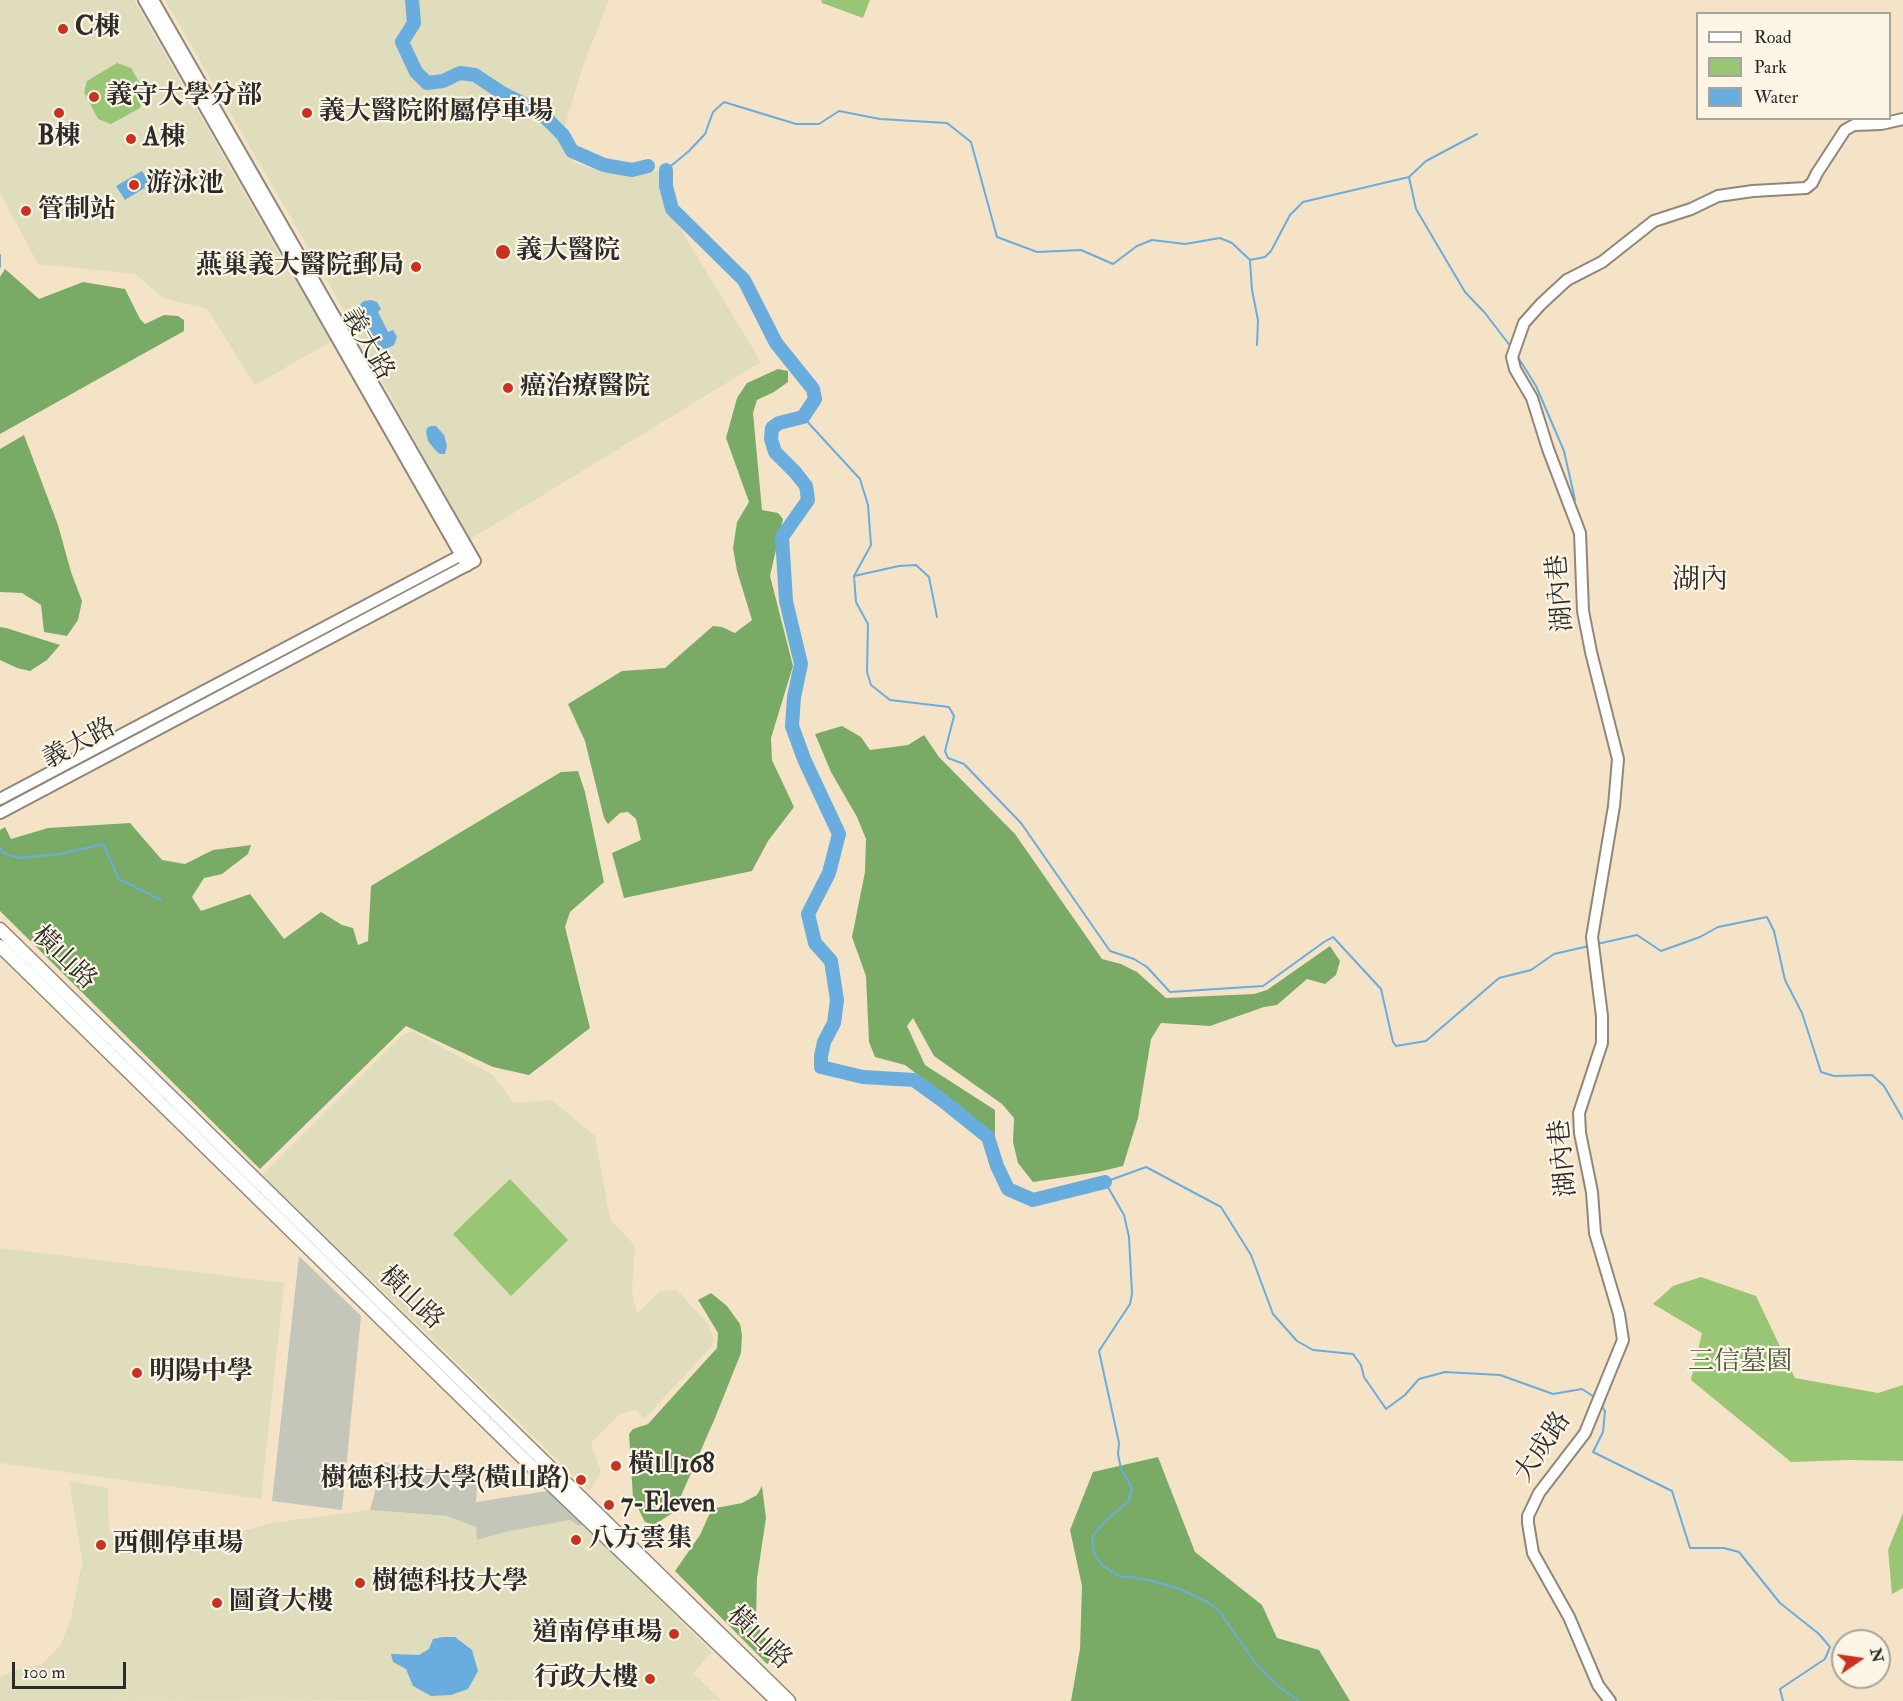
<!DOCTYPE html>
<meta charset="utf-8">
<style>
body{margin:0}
#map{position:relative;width:1903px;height:1701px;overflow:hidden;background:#f5e3c8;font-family:"IM FELL Double Pica",serif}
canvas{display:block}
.legend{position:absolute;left:1696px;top:12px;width:195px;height:108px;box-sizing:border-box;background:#fcf5e5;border:2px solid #a8a49b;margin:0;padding:8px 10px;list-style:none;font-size:18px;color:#2b2b2b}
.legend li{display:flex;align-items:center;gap:12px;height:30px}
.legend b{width:30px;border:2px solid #a8a49b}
.north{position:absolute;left:1831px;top:1629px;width:60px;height:60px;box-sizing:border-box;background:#fcf5e5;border:2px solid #a8a49b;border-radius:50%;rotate:77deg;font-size:16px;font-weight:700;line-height:24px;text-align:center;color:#2b2b2b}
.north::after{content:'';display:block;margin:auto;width:21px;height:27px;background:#c8321e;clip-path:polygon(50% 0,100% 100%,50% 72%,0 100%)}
.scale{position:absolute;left:12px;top:1662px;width:114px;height:27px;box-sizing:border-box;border:3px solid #2b2b2b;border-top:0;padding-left:8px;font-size:18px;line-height:21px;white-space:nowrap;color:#2b2b2b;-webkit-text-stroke:4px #fcf5e5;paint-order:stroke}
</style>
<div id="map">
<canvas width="1903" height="1701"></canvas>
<ul class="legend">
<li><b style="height:8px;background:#fff"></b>Road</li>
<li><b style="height:16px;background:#98c674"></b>Park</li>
<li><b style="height:16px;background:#69adde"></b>Water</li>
</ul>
<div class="north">N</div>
<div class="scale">100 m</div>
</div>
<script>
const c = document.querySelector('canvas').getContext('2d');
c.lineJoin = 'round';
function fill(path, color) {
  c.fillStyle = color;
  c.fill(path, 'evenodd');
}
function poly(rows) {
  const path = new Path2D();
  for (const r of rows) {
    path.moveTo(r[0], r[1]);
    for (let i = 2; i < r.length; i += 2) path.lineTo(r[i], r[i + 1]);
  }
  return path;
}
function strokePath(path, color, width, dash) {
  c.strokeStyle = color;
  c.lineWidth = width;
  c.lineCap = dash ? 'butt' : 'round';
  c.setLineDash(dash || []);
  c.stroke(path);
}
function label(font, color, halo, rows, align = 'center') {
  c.font = font + ' "IM FELL Double Pica","Noto Serif TC",serif';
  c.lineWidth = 4.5;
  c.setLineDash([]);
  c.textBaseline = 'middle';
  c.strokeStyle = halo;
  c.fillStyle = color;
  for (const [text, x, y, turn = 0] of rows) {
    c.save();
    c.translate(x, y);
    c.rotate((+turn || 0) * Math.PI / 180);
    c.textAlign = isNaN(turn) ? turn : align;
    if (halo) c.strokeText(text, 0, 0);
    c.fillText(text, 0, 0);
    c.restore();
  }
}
const built = poly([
 [0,0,134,0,289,271,332,341,255,385,207,309,163,298,135,274,38,264,0,193],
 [165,0,609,0,583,66,564,129,573,162,604,173,660,171,672,215,761,362,469,540,332,289],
 [412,1031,493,1075,514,1103,552,1100,595,1136,610,1219,635,1246,632,1291,637,1314,660,1291,677,1290,709,1325,714,1340,711,1347,645,1418,635,1410,620,1414,591,1443,601,1472,590,1491,262,1175,400,1037],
 [0,1248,284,1283,261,1499,0,1463],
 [69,1481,108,1488,109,1531,195,1545,271,1523,370,1510,447,1516,476,1527,478,1540,509,1531,570,1520,579,1526,583,1524,712,1652,693,1673,721,1700,0,1701,0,1677,21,1668,41,1665,61,1645,72,1614,80,1572,83,1565]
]);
const industrial = poly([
 [299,1256,361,1316,342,1510,272,1501],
 [383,1462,478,1476,476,1502,548,1491,583,1524,579,1526,570,1520,509,1531,477,1540,476,1527,447,1516,370,1510]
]);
const green = poly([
 [821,0,870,0,863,18,822,3],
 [117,63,131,68,145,92,140,108,111,124,98,119,84,92,87,81],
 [510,1179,568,1240,511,1296,453,1234],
 [1701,1277,1756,1296,1795,1378,1878,1393,1903,1385,1903,1461,1849,1460,1791,1462,1691,1380,1702,1333,1653,1304,1673,1286],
 [1903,1513,1903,1588,1892,1594,1888,1550]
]);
const forest = poly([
 [5,269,39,299,83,282,125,289,140,319,145,324,164,315,178,316,184,320,184,331,0,434,0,277],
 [778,369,788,371,788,382,774,392,757,400,753,413,762,510,778,513,783,519,770,576,793,666,771,738,772,760,794,807,768,841,752,871,624,898,612,853,641,840,636,819,628,812,620,813,608,824,604,818,585,741,568,704,622,671,665,668,713,626,722,627,735,633,752,620,737,571,733,548,737,522,749,502,726,438,737,398,747,383],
 [24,435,58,525,71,572,82,601,78,620,67,636,44,632,41,605,22,593,0,592,0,449],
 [0,627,6,628,60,645,47,660,30,671,17,668,0,660],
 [842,726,861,737,870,750,908,745,924,735,939,757,1015,834,1102,959,1121,964,1137,972,1166,998,1254,994,1267,990,1330,946,1340,961,1336,975,1325,984,1307,979,1277,1005,1264,1007,1210,1026,1161,1023,1151,1039,1138,1118,1123,1166,1098,1172,1033,1182,1018,1163,1013,1142,1014,1118,1002,1104,934,1056,913,1018,907,1026,925,1065,995,1110,995,1135,905,1065,875,1057,869,1042,866,976,852,937,865,872,866,839,857,817,831,772,815,734],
 [578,771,585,792,604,882,570,912,565,927,590,1028,529,1075,493,1067,406,1026,260,1169,0,911,0,830,5,827,11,839,48,828,130,823,162,860,185,864,213,850,251,845,248,854,222,874,204,878,192,897,201,911,250,894,284,939,321,912,342,925,353,928,358,945,368,941,371,886,561,772],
 [711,1293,727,1306,740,1324,742,1335,741,1353,715,1418,674,1512,654,1525,645,1522,633,1498,629,1434,633,1429,648,1424,717,1348,718,1333,698,1300],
 [1158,1457,1195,1552,1262,1605,1277,1638,1319,1650,1350,1701,1071,1701,1080,1649,1082,1586,1070,1530,1093,1472],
 [762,1486,766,1518,757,1578,756,1618,762,1635,773,1646,776,1655,775,1659,767,1664,675,1571,700,1535,709,1515,716,1508,742,1503,757,1495]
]);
const water = poly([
 [142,171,151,184,125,200,116,186],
 [371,300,377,302,381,309,378,312,388,332,393,330,397,337,394,345,386,349,376,347,357,319,357,310,359,305,364,301],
 [431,426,436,426,444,435,447,446,445,454,440,454,436,451,428,441,426,432,427,428],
 [443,1637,455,1637,472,1650,478,1671,468,1689,451,1695,431,1696,413,1686,406,1669,393,1662,391,1654,419,1655,429,1649,433,1639]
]);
const stream = poly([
 [666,170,689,151,705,134,713,112,724,102,796,124,819,124,839,111,880,119,947,123,971,142,997,237,1037,252,1081,250,1113,264,1137,246,1152,240,1185,244,1220,238,1232,243,1250,260,1265,257,1271,251,1290,215,1303,202,1409,177,1426,161,1477,134],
 [1409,177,1416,209,1465,292,1485,313,1511,347],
 [0,255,0,267],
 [1250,261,1252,290,1258,320,1257,345],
 [1516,354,1536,386,1564,451,1575,500],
 [803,417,860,479,868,505,871,545,854,576,856,602,868,624,867,672,871,685,890,700,949,707,954,716,945,751,948,758,964,764,1021,823,1110,951,1134,959,1147,967,1170,992,1263,986,1324,942,1333,937,1381,989,1393,1042,1396,1046,1426,1041,1499,978,1531,970,1554,954,1589,946],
 [854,576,899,566,916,565,929,577,937,617],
 [0,848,3,853,19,858,60,854,103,844,119,879,161,900],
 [1597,944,1637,935,1661,951,1700,937,1718,927,1767,917,1774,931,1785,980,1802,1013,1821,1072,1834,1076,1872,1075,1884,1086,1903,1119],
 [1601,1405,1605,1411,1603,1432,1593,1452,1672,1491,1690,1548,1724,1548,1739,1552,1780,1603,1819,1634,1830,1647,1825,1659,1780,1689,1783,1701],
 [1299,1701,1277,1685,1256,1664,1220,1612,1209,1603,1178,1588,1144,1579,1119,1576,1102,1565,1094,1554,1092,1537,1104,1522,1128,1502,1132,1488,1121,1469,1118,1454,1119,1443,1099,1351,1130,1304,1132,1294,1129,1237,1124,1215,1105,1182,1146,1167,1221,1207,1251,1255,1273,1314,1297,1341,1313,1350,1353,1354,1361,1365,1364,1377,1386,1409,1405,1395,1419,1379,1445,1372,1500,1375,1553,1394,1582,1389,1596,1398]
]);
const river = poly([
 [412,0,414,23,402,42,416,72,427,83,443,81,460,73,475,75,502,93,540,112,563,135,572,151,604,165,632,170,648,166],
 [666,170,666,186,672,209,744,280,776,343,813,389,815,399,803,417,779,423,772,428,771,439,775,452,795,472,806,486,808,500,782,537,786,601,801,664,794,697,792,726,804,759,839,834,829,873,808,914,815,943,831,961,837,1000,834,1023,824,1042,821,1056,821,1067,863,1077,914,1080,943,1101,988,1137,997,1166,1008,1189,1033,1200,1105,1182]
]);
const minor = poly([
 [144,0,467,566],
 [0,799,467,552],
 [0,813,475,561,153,0],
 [1610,1701,1598,1685,1569,1617,1533,1553,1528,1523,1528,1516,1539,1493,1585,1433,1623,1340,1619,1314,1595,1233,1592,1192,1580,1133,1579,1113,1602,1043,1602,1016,1592,937,1614,806,1618,759,1591,652,1583,611,1580,533,1548,449,1532,398,1515,369,1512,357,1524,323,1541,304,1567,280,1602,262,1654,221,1691,209,1718,196,1753,191,1806,188,1812,183,1817,173,1845,130,1854,125,1881,124,1903,119]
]);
const major = poly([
 [0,929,789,1701],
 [0,946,522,1457,777,1701]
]);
const markers = [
 [63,29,6,"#c8321e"],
 [94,97,6,"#c8321e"],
 [59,113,6,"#c8321e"],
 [307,113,6,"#c8321e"],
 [131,139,6,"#c8321e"],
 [134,185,6,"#c8321e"],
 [26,211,6,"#c8321e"],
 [503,252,8,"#c8321e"],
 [416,267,6,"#c8321e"],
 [508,388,6,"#c8321e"],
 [137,1373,6,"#c8321e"],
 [616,1466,6,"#c8321e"],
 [581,1480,6,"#c8321e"],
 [609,1505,6,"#c8321e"],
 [576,1540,6,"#c8321e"],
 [101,1545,6,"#c8321e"],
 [360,1583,6,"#c8321e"],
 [217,1603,6,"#c8321e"],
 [674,1634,6,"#c8321e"],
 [650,1679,6,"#c8321e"]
];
const poiNames = [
 ["C棟",75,29],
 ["義守大學分部",106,97],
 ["義大醫院附屬停車場",319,113],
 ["B棟",59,138,"center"],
 ["A棟",143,139],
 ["游泳池",146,185],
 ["管制站",38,211],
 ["義大醫院",516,252],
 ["燕巢義大醫院郵局",404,267,"right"],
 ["癌治療醫院",520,388],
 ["明陽中學",149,1373],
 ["橫山168",628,1466],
 ["樹德科技大學(橫山路)",569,1480,"right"],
 ["7-Eleven",621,1505],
 ["八方雲集",588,1540],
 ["西側停車場",113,1545],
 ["樹德科技大學",372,1583],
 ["圖資大樓",229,1603],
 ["道南停車場",662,1634,"right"],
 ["行政大樓",638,1679,"right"]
];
const streetNames = [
 ["義大路",366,345,60],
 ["湖內巷",1562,593,-95],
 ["義大路",80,745,-28],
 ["橫山路",63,959,44],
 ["湖內巷",1565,1158,-96],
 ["橫山路",410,1299,44],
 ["大成路",1544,1448,-56],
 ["橫山路",758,1639,44]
];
const parkNames = [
 ["三信墓園",1740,1363]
];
const quarterNames = [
 ["湖內",1700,582]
];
fill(built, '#dfddbb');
fill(industrial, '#c3c6b9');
fill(green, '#98c674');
fill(forest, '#7aab66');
fill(water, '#69adde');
strokePath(stream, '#69adde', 2);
strokePath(river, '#69adde', 14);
strokePath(minor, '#90877a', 14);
strokePath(major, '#90877a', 15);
strokePath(minor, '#fff', 10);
strokePath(major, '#fff', 12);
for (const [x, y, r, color] of markers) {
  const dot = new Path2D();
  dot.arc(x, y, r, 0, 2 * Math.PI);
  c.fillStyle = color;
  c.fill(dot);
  strokePath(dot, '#fcf5e5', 2);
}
label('bold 26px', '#2b2b2b', '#fcf5e5', poiNames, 'left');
label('26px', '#2b2b2b', '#fcf5e5', streetNames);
label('26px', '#4c5a41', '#fcf5e5', parkNames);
label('28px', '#2b2b2b', '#fcf5e5', quarterNames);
</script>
